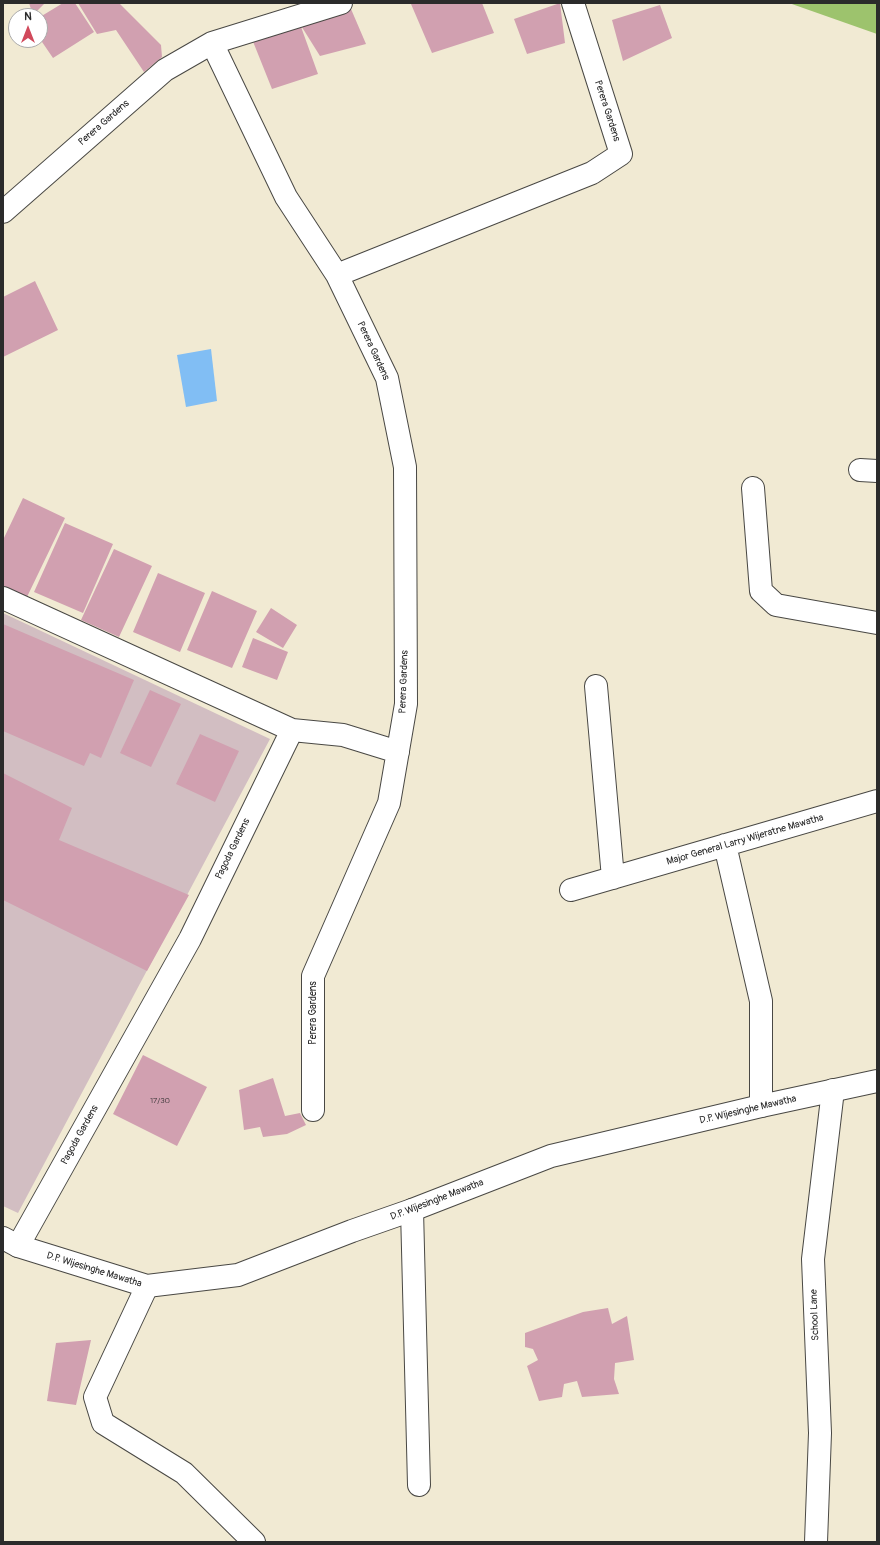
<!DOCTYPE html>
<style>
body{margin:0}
#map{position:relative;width:880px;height:1545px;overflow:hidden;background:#f1ead3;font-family:Pangolin,sans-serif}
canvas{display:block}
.frame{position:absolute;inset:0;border:4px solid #2b2b2b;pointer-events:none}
.north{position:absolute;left:8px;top:8px;width:40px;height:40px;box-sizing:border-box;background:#fff;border:1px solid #aaa;border-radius:50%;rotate:0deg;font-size:11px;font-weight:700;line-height:16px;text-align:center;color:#2b2b2b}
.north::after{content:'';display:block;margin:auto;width:14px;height:18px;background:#d1495b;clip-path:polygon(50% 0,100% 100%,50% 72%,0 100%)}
</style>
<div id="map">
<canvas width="880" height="1545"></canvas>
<div class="frame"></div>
<div class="north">N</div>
</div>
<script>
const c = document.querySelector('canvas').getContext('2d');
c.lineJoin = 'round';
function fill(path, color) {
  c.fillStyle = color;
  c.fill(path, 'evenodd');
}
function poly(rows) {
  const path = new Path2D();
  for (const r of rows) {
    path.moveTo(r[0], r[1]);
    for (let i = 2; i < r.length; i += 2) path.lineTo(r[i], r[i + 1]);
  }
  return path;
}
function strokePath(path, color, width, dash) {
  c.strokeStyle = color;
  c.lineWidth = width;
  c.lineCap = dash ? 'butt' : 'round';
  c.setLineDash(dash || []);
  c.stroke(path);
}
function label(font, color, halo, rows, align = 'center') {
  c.font = font + ' Pangolin,sans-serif';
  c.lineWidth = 3.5;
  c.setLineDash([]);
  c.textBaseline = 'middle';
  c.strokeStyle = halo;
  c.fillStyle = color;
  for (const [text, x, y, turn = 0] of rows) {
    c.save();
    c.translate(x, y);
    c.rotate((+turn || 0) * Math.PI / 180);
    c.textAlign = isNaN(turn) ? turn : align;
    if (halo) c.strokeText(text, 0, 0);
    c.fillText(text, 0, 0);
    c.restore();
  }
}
const industrial = poly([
 [3,613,270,739,18,1213,3,1206]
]);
const green = poly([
 [789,3,877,3,877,34]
]);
const water = poly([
 [211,349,217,401,186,407,177,355]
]);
const building = poly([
 [29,3,45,3,33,15],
 [63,3,75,3,94,32,53,58,40,39,40,17],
 [78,3,119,3,161,45,162,57,144,72,116,30,97,34],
 [413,3,482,3,494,33,432,53,411,4],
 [560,3,565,43,527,54,514,19],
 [660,5,672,38,623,61,612,20],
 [351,9,366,44,320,56,300,24],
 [300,24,318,74,272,89,252,39],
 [35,281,58,330,3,357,3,297],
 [23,498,65,518,26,599,3,588,3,540],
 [65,523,113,544,83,613,34,592],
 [114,549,152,566,119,637,81,620],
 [158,573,205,593,180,652,133,632],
 [212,591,257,611,232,668,187,650],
 [271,608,297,625,283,648,256,632],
 [3,624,134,680,101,758,90,753,84,766,3,731],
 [253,638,288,652,277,680,242,667],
 [150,690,181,704,151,767,120,753],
 [200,734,239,751,215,802,176,784],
 [3,773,72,808,59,840,189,895,147,971,3,900],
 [143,1055,207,1087,177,1146,113,1114],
 [273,1078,285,1116,300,1113,306,1125,287,1134,263,1137,260,1127,244,1130,239,1090],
 [608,1308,612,1324,627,1316,634,1360,615,1363,614,1379,619,1394,582,1397,577,1381,564,1384,562,1397,539,1401,527,1366,538,1360,533,1349,525,1347,525,1333,583,1312],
 [91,1340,76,1405,47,1401,56,1343]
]);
const minor = poly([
 [212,43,286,197,337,275,387,378,405,467,406,704,389,803,313,976,313,1110],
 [3,212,165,70,212,43,341,3],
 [337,275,592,173,621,154,573,3],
 [860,470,877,471],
 [753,488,761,591,776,605,877,623],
 [3,598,292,730,343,735,398,752],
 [596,686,613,878],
 [725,845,761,1001,761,1106],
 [571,890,877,801],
 [412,1210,419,1485],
 [18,1246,190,939,292,730],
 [147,1286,95,1397,103,1423,184,1473,254,1542],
 [816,1542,820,1433,813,1259,833,1090]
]);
const major = poly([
 [3,1238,18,1246,147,1286,238,1275,352,1231,412,1210,551,1156,761,1106,877,1081]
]);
const numberNames = [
 ["17/30",160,1101]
];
const streetNames = [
 ["Perera Gardens",607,111,72],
 ["Perera Gardens",104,123,-41],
 ["Perera Gardens",373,351,65],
 ["Perera Gardens",404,682,-88],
 ["Major General Larry Wijeratne Mawatha",745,840,-16],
 ["Pagoda Gardens",233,849,-64],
 ["Perera Gardens",313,1013,-90],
 ["D.P. Wijesinghe Mawatha",748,1110,-13],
 ["Pagoda Gardens",80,1135,-61],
 ["D.P. Wijesinghe Mawatha",437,1200,-21],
 ["D.P. Wijesinghe Mawatha",94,1270,17],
 ["School Lane",815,1315,-92]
];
fill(industrial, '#d2bec2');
fill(green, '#9dc36d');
fill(water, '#81bef4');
fill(building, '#d1a0b0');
strokePath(minor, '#494844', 24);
strokePath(major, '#494844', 24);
strokePath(minor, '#fff', 22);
strokePath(major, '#fff', 22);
label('8px', '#54484c', null, numberNames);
label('10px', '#2b2b2b', '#fff', streetNames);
</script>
